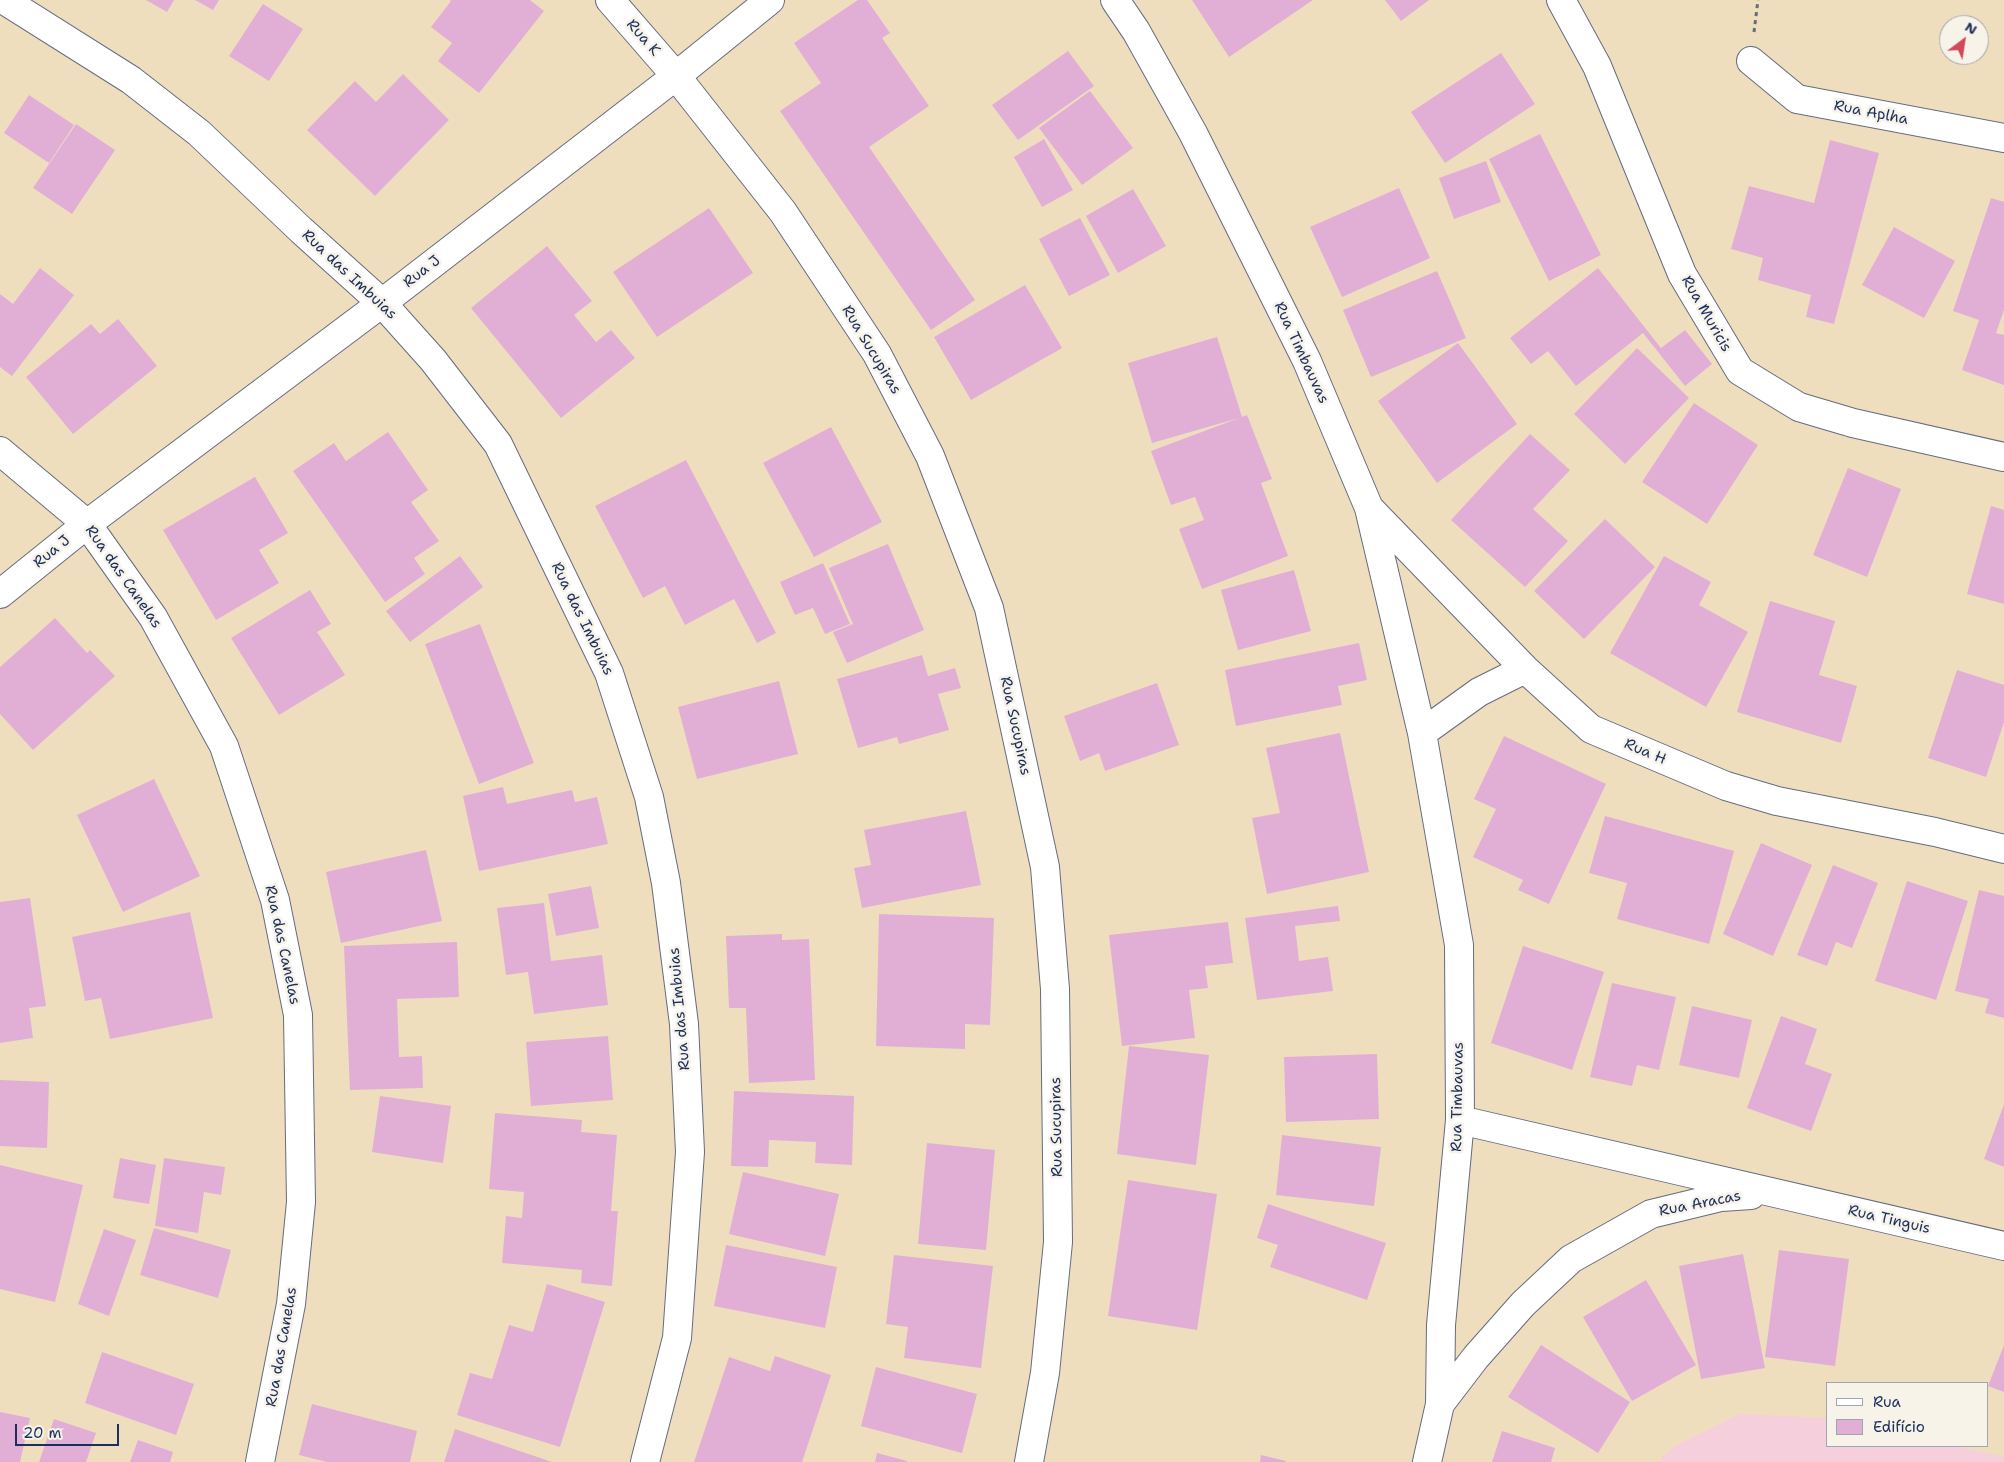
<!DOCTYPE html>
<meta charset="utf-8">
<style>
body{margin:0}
#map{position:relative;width:2004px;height:1462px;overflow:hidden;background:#efdebd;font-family:"Shantell Sans",sans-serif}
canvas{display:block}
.legend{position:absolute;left:1826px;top:1382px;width:162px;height:65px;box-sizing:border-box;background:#f7f3e8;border:1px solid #9fa5b1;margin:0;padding:6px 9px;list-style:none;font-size:15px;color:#1b2f5e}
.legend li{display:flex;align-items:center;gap:10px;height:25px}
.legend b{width:25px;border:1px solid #9fa5b1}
.north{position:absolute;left:1939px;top:15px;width:50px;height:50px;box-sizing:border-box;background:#f7f3e8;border:1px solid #9fa5b1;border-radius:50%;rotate:31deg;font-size:14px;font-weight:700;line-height:20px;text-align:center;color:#1b2f5e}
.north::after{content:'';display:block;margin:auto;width:18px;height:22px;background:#d1495b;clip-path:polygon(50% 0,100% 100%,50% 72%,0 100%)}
.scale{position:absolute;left:15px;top:1424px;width:104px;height:22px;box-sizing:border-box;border:2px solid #1b2f5e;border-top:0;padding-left:6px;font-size:15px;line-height:18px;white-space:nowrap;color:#1b2f5e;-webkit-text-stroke:4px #f7f3e8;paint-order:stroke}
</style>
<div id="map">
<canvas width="2004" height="1462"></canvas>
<ul class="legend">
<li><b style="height:6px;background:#fff"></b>Rua</li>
<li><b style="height:14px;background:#e1afd6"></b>Edifício</li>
</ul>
<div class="north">N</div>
<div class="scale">20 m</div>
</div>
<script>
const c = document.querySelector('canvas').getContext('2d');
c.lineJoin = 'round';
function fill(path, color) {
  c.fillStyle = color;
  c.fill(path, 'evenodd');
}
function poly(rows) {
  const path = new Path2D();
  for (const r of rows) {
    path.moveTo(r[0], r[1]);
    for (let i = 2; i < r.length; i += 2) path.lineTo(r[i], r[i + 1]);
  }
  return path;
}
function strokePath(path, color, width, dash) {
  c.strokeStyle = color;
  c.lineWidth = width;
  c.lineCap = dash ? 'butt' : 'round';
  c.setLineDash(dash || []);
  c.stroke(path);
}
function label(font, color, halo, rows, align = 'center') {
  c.font = font + ' "Shantell Sans",sans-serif';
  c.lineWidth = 5;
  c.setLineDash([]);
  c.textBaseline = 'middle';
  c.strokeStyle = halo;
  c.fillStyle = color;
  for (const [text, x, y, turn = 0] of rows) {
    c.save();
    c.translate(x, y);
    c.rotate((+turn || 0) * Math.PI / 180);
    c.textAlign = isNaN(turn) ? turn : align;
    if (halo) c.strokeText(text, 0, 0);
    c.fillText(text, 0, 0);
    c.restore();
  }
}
const built = poly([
 [1740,1414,1828,1418,1828,1446,1955,1446,2004,1457,2004,1462,1658,1462,1673,1447]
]);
const building = poly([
 [146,0,174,0,167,12],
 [195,0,219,0,213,10],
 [449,0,530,0,544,11,479,93,438,61,452,43,431,27,451,1],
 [858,0,867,0,890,33,882,38,929,106,869,147,975,300,931,330,780,111,821,83,794,43],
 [1192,0,1313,0,1229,57],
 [1385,0,1429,0,1401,21],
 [263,4,303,29,269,81,229,56],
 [1068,51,1094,86,1018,140,992,105],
 [1501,53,1535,104,1445,163,1411,112],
 [403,74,449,120,375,196,307,130,355,81,376,102],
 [1090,91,1133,148,1082,185,1039,128],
 [29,95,74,125,49,163,4,133],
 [76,124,115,150,72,214,33,188],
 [1540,134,1601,255,1549,281,1489,159],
 [1044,139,1073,190,1042,207,1014,157],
 [1830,140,1879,153,1834,324,1806,317,1811,295,1758,280,1763,258,1731,249,1749,186,1814,203],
 [1486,161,1501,202,1454,219,1439,178],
 [1399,188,1430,258,1342,297,1310,227],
 [1133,189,1166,246,1118,273,1086,216],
 [1991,198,2004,202,2004,310,1996,333,2004,335,2004,385,1962,370,1979,320,1953,311],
 [709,208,753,273,657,337,613,272],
 [1080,218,1110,275,1069,296,1039,239],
 [1894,227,1955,261,1924,318,1862,285],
 [547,246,592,301,574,315,596,342,611,330,635,358,561,418,471,308],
 [40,268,74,295,12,376,0,367,0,294,13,304],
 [1598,268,1661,348,1685,330,1712,364,1685,386,1643,333,1576,386,1548,351,1531,364,1510,338],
 [1437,271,1466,338,1371,377,1343,310],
 [1025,285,1062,348,971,400,934,337],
 [118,319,157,366,73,434,26,377,91,324,100,334],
 [1217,337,1242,417,1247,415,1272,479,1261,483,1288,556,1202,589,1179,529,1204,520,1195,497,1171,505,1151,451,1239,418,1152,443,1128,363],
 [1458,343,1517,424,1437,483,1378,401],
 [1637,348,1689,398,1625,464,1574,414],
 [1694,403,1758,445,1707,524,1642,482],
 [831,427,882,522,814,557,763,463],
 [388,432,428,490,411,502,439,541,414,558,425,574,385,602,293,471,334,443,346,461],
 [1530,434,1570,470,1533,509,1568,541,1525,587,1451,520],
 [686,460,776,633,757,643,734,599,685,625,665,586,643,598,595,506],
 [1848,468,1901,489,1867,577,1813,555],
 [255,477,288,533,259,550,279,583,216,620,163,530],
 [1991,506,2004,510,2004,604,1967,594],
 [1605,519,1655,567,1584,639,1534,591],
 [888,544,924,630,847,663,833,632,853,624,829,568],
 [460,556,483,587,410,642,386,611],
 [1664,556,1711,582,1699,605,1748,632,1706,707,1610,653],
 [823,563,850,624,825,634,813,608,795,615,780,582],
 [1294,570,1311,631,1238,650,1221,590],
 [310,590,331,624,317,632,345,675,279,715,231,638],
 [1770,601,1835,621,1819,675,1857,686,1841,743,1737,712],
 [55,618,87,653,90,650,115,676,33,750,0,714,0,667],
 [480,624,534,763,479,784,425,644],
 [1359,643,1367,680,1338,686,1342,705,1236,726,1225,670],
 [922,655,928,676,955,668,961,688,938,694,949,730,899,744,897,737,858,748,837,679],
 [1957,670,2004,685,2004,722,1986,777,1928,758],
 [779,681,798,754,697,779,678,707],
 [1157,683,1179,745,1105,771,1099,753,1080,761,1064,716],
 [1340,733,1369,872,1267,894,1252,818,1280,813,1266,748],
 [1504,736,1606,784,1549,904,1518,890,1523,880,1473,857,1496,809,1474,799],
 [154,779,200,876,123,912,77,815],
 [503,787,507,804,572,790,575,802,597,797,608,844,479,871,463,796],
 [966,811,981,885,862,908,854,868,871,865,864,830],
 [1605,816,1734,851,1709,944,1617,919,1627,883,1589,873],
 [1761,843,1812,865,1773,956,1723,934],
 [426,850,442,921,341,943,326,872],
 [1833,865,1878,883,1852,948,1836,942,1827,966,1797,955],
 [1907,881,1968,901,1936,1000,1875,981],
 [591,886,599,928,556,936,548,894],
 [1979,890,2004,896,2004,1018,1985,1013,1989,999,1955,991],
 [30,898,46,1006,29,1008,33,1038,0,1043,0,902],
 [544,903,551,961,602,955,608,1005,534,1014,528,972,506,975,497,908],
 [1338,906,1340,921,1295,926,1299,961,1328,957,1333,991,1257,1000,1245,918],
 [190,912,213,1018,110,1039,101,998,85,1001,72,937],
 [879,914,994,918,990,1025,965,1024,965,1049,876,1046],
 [1228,922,1233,963,1205,966,1208,988,1189,990,1195,1038,1122,1046,1109,935],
 [782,934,782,940,809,939,815,1080,749,1083,746,1008,729,1008,726,936],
 [457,942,459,997,397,999,399,1057,422,1056,423,1088,350,1090,344,946],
 [1523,946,1604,972,1572,1070,1491,1043],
 [1612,983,1676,997,1659,1070,1637,1065,1632,1086,1590,1077],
 [1692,1006,1752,1020,1739,1078,1679,1065],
 [1781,1016,1817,1029,1805,1064,1832,1074,1811,1131,1747,1108],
 [608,1036,613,1100,531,1106,526,1042],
 [1129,1046,1209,1055,1196,1165,1117,1154],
 [1377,1054,1379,1119,1286,1122,1284,1057],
 [0,1080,49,1082,47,1148,0,1146],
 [734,1091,854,1096,852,1165,815,1163,816,1142,769,1140,768,1167,731,1166],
 [380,1096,451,1106,443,1163,372,1152],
 [2004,1104,2004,1167,1984,1159],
 [495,1113,582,1120,581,1132,617,1135,611,1211,618,1211,612,1286,581,1283,582,1270,502,1263,506,1216,522,1218,524,1192,489,1189],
 [1282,1135,1381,1147,1374,1206,1276,1195],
 [927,1143,995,1150,986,1250,918,1244],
 [120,1158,156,1165,149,1204,113,1198],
 [164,1158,225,1167,221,1195,204,1192,198,1233,155,1226],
 [0,1165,83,1185,55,1302,0,1289],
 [743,1172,839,1194,825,1256,729,1234],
 [1128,1180,1217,1194,1197,1330,1108,1316],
 [1268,1204,1386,1243,1367,1300,1270,1267,1278,1245,1257,1238],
 [154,1228,231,1250,218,1298,140,1275],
 [104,1229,136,1240,109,1316,78,1304],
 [726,1245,837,1267,825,1328,714,1306],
 [1779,1250,1849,1259,1835,1366,1765,1357],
 [1743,1254,1765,1368,1701,1379,1679,1266],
 [894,1255,993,1266,981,1368,904,1358,908,1327,886,1324],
 [1646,1280,1696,1365,1632,1401,1583,1317],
 [547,1284,605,1302,560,1447,457,1415,470,1373,492,1379,509,1325,533,1332],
 [1541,1345,1630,1402,1598,1453,1508,1397],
 [2004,1345,2004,1392,1988,1386],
 [102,1352,194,1384,176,1435,85,1403],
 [775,1356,831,1375,802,1462,694,1462,729,1357,770,1371],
 [876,1367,977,1394,962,1453,861,1426],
 [312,1404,417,1431,410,1462,327,1462,299,1455],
 [0,1412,30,1418,20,1462,0,1462],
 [54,1419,96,1433,86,1462,39,1462],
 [455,1429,552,1462,444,1462],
 [1502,1431,1555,1448,1551,1462,1492,1462],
 [138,1440,173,1452,170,1462,130,1462],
 [877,1453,907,1461,907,1462,875,1462],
 [1261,1455,1286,1461,1286,1462,1260,1462]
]);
const path = poly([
 [1754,32,1758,0]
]);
const minor = poly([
 [4,0,131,80,199,133,301,230,382,303,433,360,498,444,609,673,649,797,666,883,684,1024,690,1152,677,1338,645,1462],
 [610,0,676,76,783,212,877,354,930,456,989,608,1045,867,1055,989,1058,1242,1045,1373,1029,1462],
 [1115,0,1136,31,1193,133,1307,361,1369,508,1422,733,1459,945,1460,1120,1441,1325,1440,1404,1427,1462],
 [1561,0,1597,66,1682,274,1740,371,1799,407,1853,423,2004,457],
 [1751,61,1797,99,2004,138],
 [0,451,87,524,153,617,224,746,275,900,298,1015,301,1202,291,1304,260,1462],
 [1369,508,1525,669,1591,729,1726,786,1777,801,1935,832,2004,849],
 [0,594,87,524,382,303,676,76,770,0],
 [1422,733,1479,692,1525,669],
 [1460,1120,2004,1246],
 [1440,1404,1476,1357,1523,1304,1571,1259,1651,1214,1721,1197,1751,1195]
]);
const streetNames = [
 ["Rua K",643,38,49],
 ["Rua Aplha",1871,113,11],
 ["Rua J",422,272,-38],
 ["Rua das Imbuias",349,275,43],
 ["Rua Muricis",1706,314,60],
 ["Rua Sucupiras",871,350,59],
 ["Rua Timbauvas",1301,353,65],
 ["Rua J",52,552,-39],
 ["Rua das Canelas",123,577,55],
 ["Rua das Imbuias",582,619,64],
 ["Rua Sucupiras",1015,726,78],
 ["Rua H",1645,752,23],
 ["Rua das Canelas",282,945,78],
 ["Rua das Imbuias",680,1009,-95],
 ["Rua Timbauvas",1458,1097,-89],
 ["Rua Sucupiras",1057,1127,-91],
 ["Rua Aracas",1700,1204,-11],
 ["Rua Tinguis",1889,1220,13],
 ["Rua das Canelas",282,1347,-80]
];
fill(built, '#f5cfdb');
fill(building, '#e1afd6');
strokePath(minor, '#656c7f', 30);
strokePath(path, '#656c7f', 3, [4, 4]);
strokePath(minor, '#fff', 28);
label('15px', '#1b2f5e', '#f7f3e8', streetNames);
</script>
